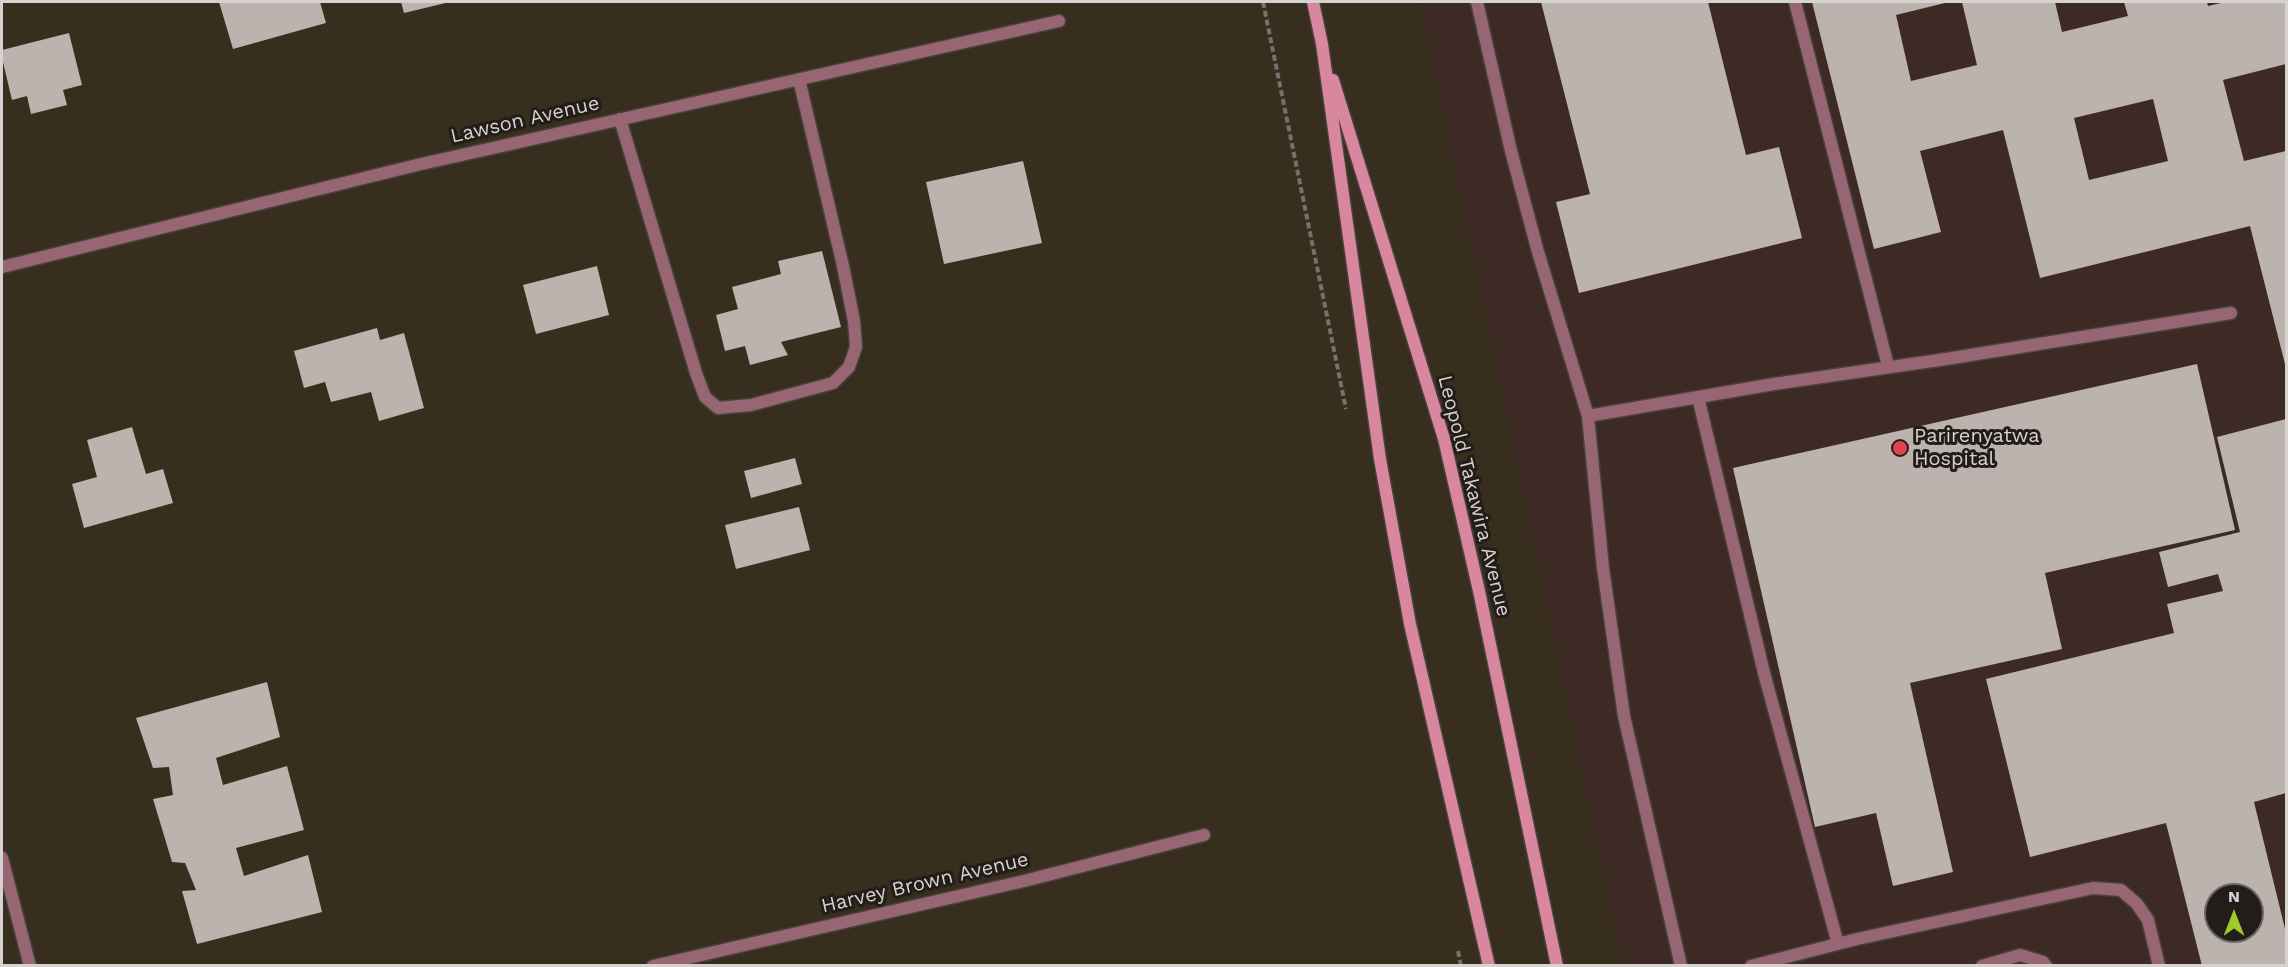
<!DOCTYPE html>
<style>
body{margin:0}
#map{position:relative;width:2288px;height:967px;overflow:hidden;background:#2d2622;font-family:"Work Sans",sans-serif}
canvas{display:block}
.frame{position:absolute;inset:0;border:3px solid #d6d2cf;pointer-events:none}
.north{position:absolute;left:2204px;top:883px;width:60px;height:60px;box-sizing:border-box;background:#231d19;border:2px solid #6b6562;border-radius:50%;rotate:0deg;font-size:16px;font-weight:700;line-height:24px;text-align:center;color:#d6d2cf}
.north::after{content:'';display:block;margin:auto;width:21px;height:27px;background:#a0c92b;clip-path:polygon(50% 0,100% 100%,50% 72%,0 100%)}
</style>
<div id="map">
<canvas width="2288" height="967"></canvas>
<div class="frame"></div>
<div class="north">N</div>
</div>
<script>
const c = document.querySelector('canvas').getContext('2d');
c.lineJoin = 'round';
function fill(path, color) {
  c.fillStyle = color;
  c.fill(path, 'evenodd');
}
function poly(rows) {
  const path = new Path2D();
  for (const r of rows) {
    path.moveTo(r[0], r[1]);
    for (let i = 2; i < r.length; i += 2) path.lineTo(r[i], r[i + 1]);
  }
  return path;
}
function strokePath(path, color, width, dash) {
  c.strokeStyle = color;
  c.lineWidth = width;
  c.lineCap = dash ? 'butt' : 'round';
  c.setLineDash(dash || []);
  c.stroke(path);
}
function label(font, color, halo, rows, align = 'center') {
  c.font = font + ' "Work Sans",sans-serif';
  c.lineWidth = 6;
  c.setLineDash([]);
  c.textBaseline = 'middle';
  c.strokeStyle = halo;
  c.fillStyle = color;
  for (const [text, x, y, turn = 0] of rows) {
    c.save();
    c.translate(x, y);
    c.rotate((+turn || 0) * Math.PI / 180);
    c.textAlign = isNaN(turn) ? turn : align;
    if (halo) c.strokeText(text, 0, 0);
    c.fillText(text, 0, 0);
    c.restore();
  }
}
const commercial = poly([
 [2,2,1420,2,1623,965,2,966]
]);
const medical = poly([
 [1420,2,2286,2,2286,965,1623,965],
 [2216,895,2252,895,2252,931,2216,931]
]);
const building = poly([
 [219,2,320,2,326,23,233,49],
 [401,2,450,2,404,13],
 [1541,2,1708,2,1746,155,1779,147,1802,238,1579,293,1556,202,1590,194],
 [1812,2,1949,2,1896,15,1911,81,1977,65,1962,2,2055,2,2062,32,2128,16,2124,2,2207,2,2208,6,2225,2,2286,2,2286,64,2223,80,2244,161,2286,151,2286,368,2250,226,2040,278,2003,130,1920,151,1941,232,1874,249],
 [2153,99,2168,161,2089,180,2074,118],
 [69,33,82,85,63,90,67,105,31,114,27,96,12,100,2,58,2,50],
 [1023,161,1042,243,944,264,926,182],
 [822,251,841,327,781,342,788,355,750,365,745,346,725,351,716,315,738,309,732,287,781,274,778,261],
 [597,266,609,315,536,334,523,285],
 [377,328,380,340,404,333,424,408,379,421,371,392,331,402,325,382,304,388,294,351],
 [2197,364,2235,530,2045,573,2062,649,1910,683,1953,872,1893,886,1876,813,1815,827,1733,468],
 [2286,419,2286,793,2254,802,2286,933,2286,966,2202,966,2166,823,2030,857,1986,679,2174,633,2167,604,2223,591,2218,574,2168,587,2159,552,2240,532,2217,437],
 [2216,895,2252,895,2252,931,2216,931],
 [132,427,146,474,163,469,173,503,84,528,72,484,97,477,87,440],
 [795,458,802,484,751,498,744,471],
 [799,507,810,550,736,569,725,525],
 [267,682,280,737,216,758,223,785,287,766,304,830,236,848,244,876,308,855,322,912,197,944,182,891,196,890,185,863,172,862,153,799,173,795,169,767,153,768,136,718]
]);
const path = poly([
 [1263,2,1346,409],
 [1458,951,1461,966]
]);
const lane = poly([
 [1477,2,1511,151,1538,252,1588,416,1603,568,1624,716,1681,966],
 [1795,2,1888,366],
 [1698,397,1764,673,1838,944],
 [1588,416,1774,384,1946,359,2231,313],
 [1751,966,1857,939,2093,888,2121,890,2137,904,2148,920,2159,966],
 [1982,966,2020,955,2043,962,2046,966]
]);
const street = poly([
 [620,119,696,373,705,397,718,408,751,405,833,383,849,367,856,347,854,321,843,266,799,79],
 [2,267,417,165,1059,21],
 [2,858,30,966],
 [653,966,1024,881,1204,835]
]);
const secondary = poly([
 [1313,2,1322,44,1380,459,1410,624,1489,966],
 [1333,80,1444,439,1479,591,1557,966]
]);
const markers = [
 [1900,448,8,"#e0444e"]
];
const streetNames = [
 ["Lawson Avenue",525,120,-13],
 ["Leopold Takawira Avenue",1474,496,76],
 ["Harvey Brown Avenue",925,883,-13]
];
const poiNames = [
 ["Parirenyatwa",1914,436],
 ["Hospital",1914,459]
];
fill(commercial, '#372e1e');
fill(medical, '#3d2a25');
fill(building, '#bcb3ae');
strokePath(lane, '#48423e', 15);
strokePath(street, '#48423e', 15);
strokePath(secondary, '#48423e', 15);
strokePath(path, '#76716d', 4, [6, 3]);
strokePath(lane, '#986573', 12);
strokePath(street, '#986573', 12);
strokePath(secondary, '#d8879e', 12);
for (const [x, y, r, color] of markers) {
  const dot = new Path2D();
  dot.arc(x, y, r, 0, 2 * Math.PI);
  c.fillStyle = color;
  c.fill(dot);
  strokePath(dot, '#231d19', 2);
}
label('20px', '#d6d2cf', '#231d19', streetNames);
label('20px', '#d6d2cf', '#231d19', poiNames, 'left');
</script>
